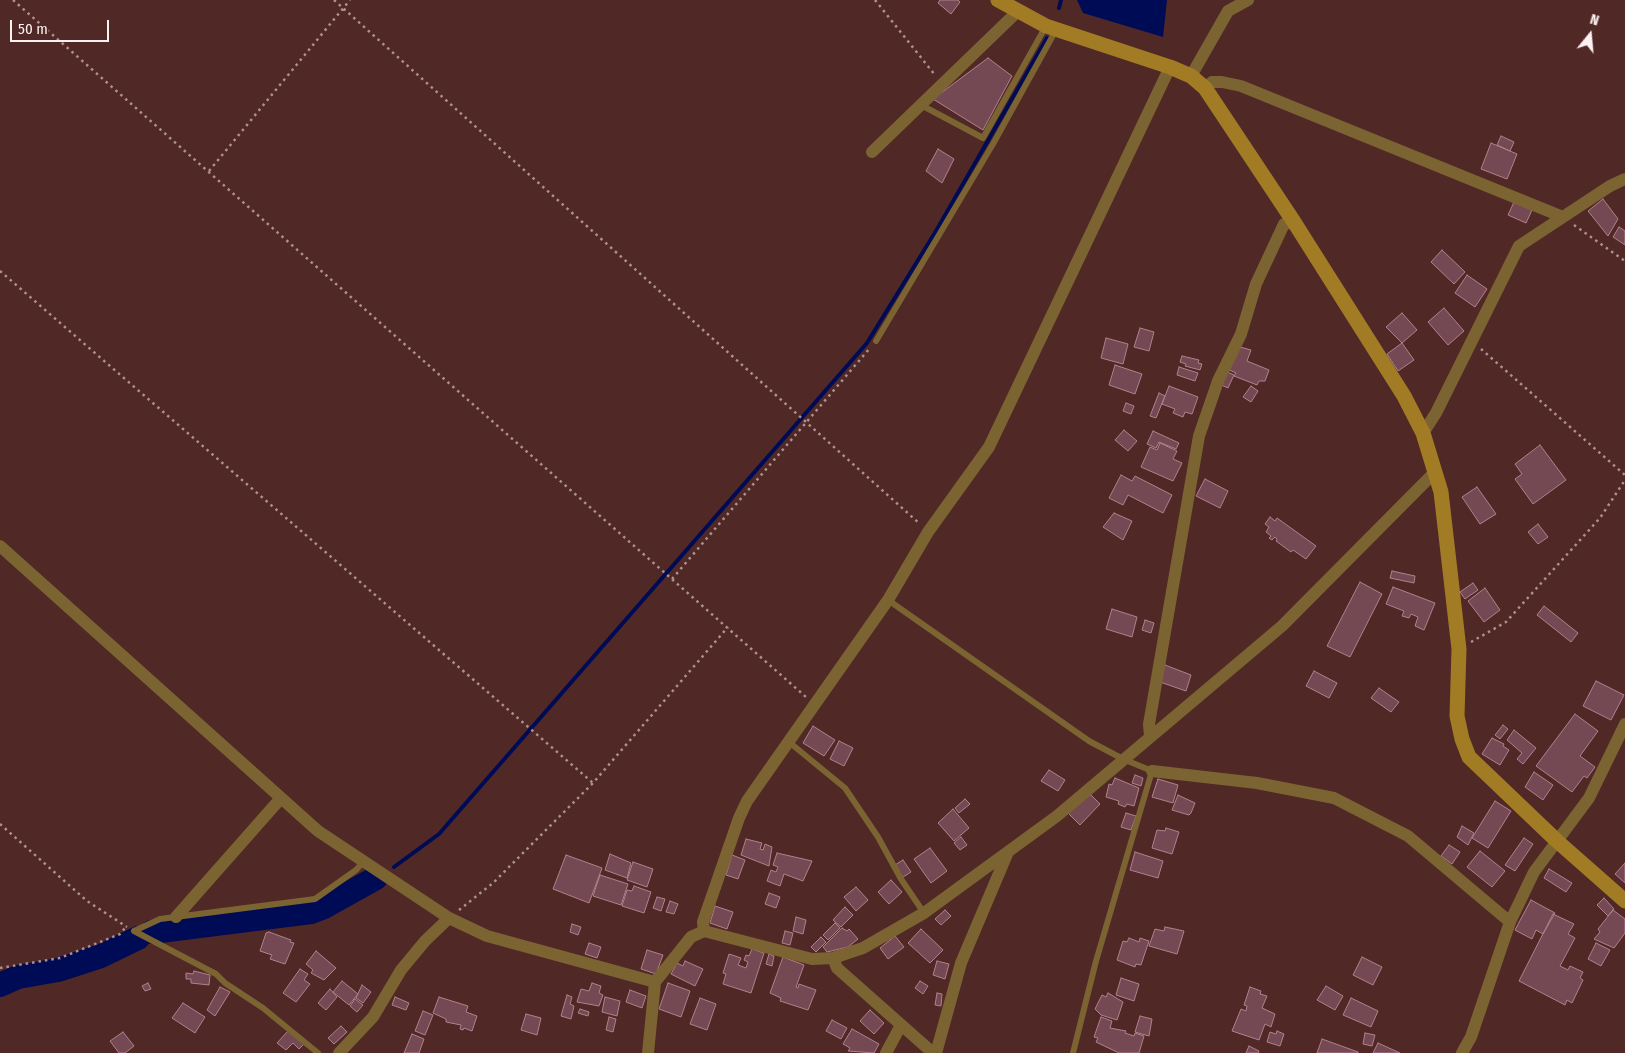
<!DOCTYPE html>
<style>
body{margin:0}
#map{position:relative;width:1625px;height:1053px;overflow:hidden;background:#502826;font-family:"Fira Sans Condensed",sans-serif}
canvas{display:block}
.north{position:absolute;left:1565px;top:10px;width:50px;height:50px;-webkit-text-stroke:4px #502826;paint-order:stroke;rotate:17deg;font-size:14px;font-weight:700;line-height:20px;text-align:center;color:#fdf2f1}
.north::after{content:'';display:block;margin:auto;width:18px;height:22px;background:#fdf2f1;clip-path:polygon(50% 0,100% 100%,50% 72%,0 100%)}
.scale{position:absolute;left:10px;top:20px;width:99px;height:22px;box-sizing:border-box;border:2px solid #fdf2f1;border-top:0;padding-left:6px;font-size:15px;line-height:18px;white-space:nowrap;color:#fdf2f1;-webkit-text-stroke:4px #502826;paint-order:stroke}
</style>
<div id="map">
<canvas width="1625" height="1053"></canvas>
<div class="north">N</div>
<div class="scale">50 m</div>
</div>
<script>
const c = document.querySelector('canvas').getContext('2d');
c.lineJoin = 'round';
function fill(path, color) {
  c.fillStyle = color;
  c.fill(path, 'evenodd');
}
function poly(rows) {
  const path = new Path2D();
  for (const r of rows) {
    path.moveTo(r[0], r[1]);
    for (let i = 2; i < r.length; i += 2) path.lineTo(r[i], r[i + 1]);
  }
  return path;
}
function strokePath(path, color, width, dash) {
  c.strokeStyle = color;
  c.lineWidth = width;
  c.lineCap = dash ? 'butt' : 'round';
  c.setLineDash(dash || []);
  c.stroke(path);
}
const water = poly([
 [1077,0,1167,0,1163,37,1083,13]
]);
const stream = poly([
 [1059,8,1061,0],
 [394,867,439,834,867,343,936,231,1047,38]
]);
const river = poly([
 [152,932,311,912,324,907,376,878],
 [0,985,18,977,58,970,101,956,138,938]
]);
const building = poly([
 [940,0,958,0,960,2,951,14,938,3,940,0],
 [988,58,1012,76,983,130,933,99,988,58],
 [1501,136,1514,142,1510,151,1497,145,1501,136],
 [1491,143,1517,154,1507,179,1481,169,1491,143],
 [938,149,954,159,942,183,926,171,938,149],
 [1603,199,1618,219,1608,236,1588,211,1603,199],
 [1514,202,1532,210,1526,223,1508,215,1514,202],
 [1619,227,1625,231,1625,245,1613,237,1619,227],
 [1442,250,1465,272,1454,284,1431,262,1442,250],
 [1467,275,1487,289,1475,307,1455,293,1467,275],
 [1444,308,1464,331,1448,345,1428,322,1444,308],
 [1402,313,1417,330,1402,343,1386,327,1402,313],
 [1140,328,1154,332,1149,351,1134,347,1140,328],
 [1106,338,1128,344,1123,364,1101,358,1106,338],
 [1402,343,1414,360,1398,371,1387,354,1402,343],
 [1240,347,1251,350,1247,361,1269,370,1265,381,1259,381,1257,385,1234,376,1236,373,1227,369,1240,347],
 [1182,356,1199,360,1198,363,1202,364,1200,370,1185,366,1186,364,1180,362,1182,356],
 [1115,365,1142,374,1135,394,1109,385,1115,365],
 [1179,367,1198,373,1195,381,1177,375,1179,367],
 [1225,371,1234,375,1228,388,1219,384,1225,371],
 [1169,386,1198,397,1192,414,1185,412,1183,417,1173,413,1175,409,1162,404,1169,386],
 [1251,386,1258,391,1251,402,1243,397,1251,386],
 [1159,393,1165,396,1156,418,1150,416,1159,393],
 [1126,403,1134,406,1131,414,1123,411,1126,403],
 [1124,430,1137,441,1128,451,1115,440,1124,430],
 [1153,431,1179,443,1176,449,1159,442,1156,448,1147,444,1153,431],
 [1160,443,1177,451,1173,459,1182,463,1173,481,1141,467,1150,447,1157,450,1160,443],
 [1540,445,1566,480,1533,504,1515,479,1522,474,1515,464,1540,445],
 [1121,475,1132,481,1135,476,1172,495,1163,513,1128,495,1123,505,1109,498,1121,475],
 [1205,479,1228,491,1220,508,1196,496,1205,479],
 [1477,487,1496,514,1480,524,1462,497,1477,487],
 [1114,513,1132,521,1123,540,1103,527,1114,513],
 [1270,517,1275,521,1277,518,1316,546,1306,559,1293,550,1291,552,1276,541,1277,539,1275,537,1272,540,1269,538,1271,536,1266,532,1269,527,1265,524,1270,517],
 [1538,524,1548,537,1538,544,1528,532,1538,524],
 [1392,571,1415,576,1414,583,1390,578,1392,571],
 [1360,582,1382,594,1350,657,1327,646,1360,582],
 [1473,583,1478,590,1465,599,1460,592,1473,583],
 [1393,587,1435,603,1424,630,1415,626,1418,617,1411,614,1409,618,1402,616,1404,611,1386,604,1393,587],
 [1485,588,1500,610,1484,622,1468,601,1485,588],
 [1544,606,1578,633,1571,642,1537,615,1544,606],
 [1112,609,1137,617,1132,637,1106,629,1112,609],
 [1145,620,1154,623,1151,633,1142,630,1145,620],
 [1165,665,1191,675,1186,691,1160,682,1165,665],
 [1314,671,1337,683,1329,698,1306,686,1314,671],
 [1596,681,1624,695,1611,720,1583,706,1596,681],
 [1379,688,1399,702,1391,712,1371,698,1379,688],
 [1575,714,1598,731,1580,756,1595,767,1587,778,1584,776,1572,792,1536,766,1575,714],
 [1503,725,1508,729,1500,739,1495,735,1503,725],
 [813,726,835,740,824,756,803,743,813,726],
 [1514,730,1536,748,1523,764,1517,759,1522,753,1507,740,1514,730],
 [1492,738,1504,744,1503,746,1509,750,1500,765,1482,754,1492,738],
 [839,741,853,748,844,766,830,759,839,741],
 [1049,770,1065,780,1058,791,1041,781,1049,770],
 [1534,772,1553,785,1543,800,1525,787,1534,772],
 [1135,775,1143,778,1141,786,1132,783,1135,775],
 [1115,778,1139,788,1134,806,1127,804,1125,807,1118,804,1119,801,1106,797,1109,784,1112,785,1115,778],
 [1158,779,1178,785,1173,803,1152,797,1158,779],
 [1088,792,1100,804,1080,825,1068,813,1088,792],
 [1178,795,1195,803,1191,813,1189,815,1172,810,1178,795],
 [965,799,970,804,959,813,955,808,965,799],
 [1495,801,1511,811,1488,848,1472,838,1495,801],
 [953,809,969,828,954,841,938,823,953,809],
 [1126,813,1136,816,1131,830,1121,827,1126,813],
 [1462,826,1474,833,1468,845,1457,837,1462,826],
 [1166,828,1179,832,1172,854,1152,848,1157,830,1165,831,1166,828],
 [961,837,967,845,960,850,954,843,961,837],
 [1524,838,1533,844,1515,871,1505,865,1524,838],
 [746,839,762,843,760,849,763,850,765,844,772,847,769,866,741,855,746,839],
 [1449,845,1460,852,1452,864,1441,856,1449,845],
 [930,848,947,871,931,883,914,859,930,848],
 [1480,851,1505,871,1492,887,1467,867,1480,851],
 [1135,852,1163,861,1158,878,1130,870,1135,852],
 [777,853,812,861,803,881,784,874,780,886,767,881,771,870,776,872,778,867,773,865,777,853],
 [610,854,631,863,627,878,605,870,610,854],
 [566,855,602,868,589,903,553,889,566,855],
 [732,855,745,860,738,879,726,875,732,855],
 [903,860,911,872,900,879,892,867,903,860],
 [633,862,653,869,647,887,627,880,633,862],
 [1625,863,1625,883,1615,874,1625,863],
 [1549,869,1572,883,1566,892,1544,878,1549,869],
 [600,875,628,884,621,905,593,896,600,875],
 [891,880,902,892,889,904,878,892,891,880],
 [634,886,651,892,644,913,622,906,627,890,632,891,634,886],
 [856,887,868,900,856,911,844,897,856,887],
 [769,893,780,897,776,908,765,904,769,893],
 [657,897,665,899,661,911,653,908,657,897],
 [1604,898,1614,909,1608,916,1597,905,1604,898],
 [1531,900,1555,913,1543,934,1536,930,1532,939,1515,930,1531,900],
 [670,901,678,904,674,914,666,912,670,901],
 [715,906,733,912,727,929,710,923,715,906],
 [845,907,853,915,841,927,833,920,845,907],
 [945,910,951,916,941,925,935,919,945,910],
 [1613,910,1625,919,1625,933,1614,948,1594,939,1600,932,1598,929,1613,910],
 [1553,914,1574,924,1568,934,1575,938,1560,966,1568,970,1570,966,1583,972,1580,978,1583,980,1572,1003,1567,1000,1565,1005,1519,981,1553,914],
 [796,917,806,920,803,934,793,931,796,917],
 [835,923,840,928,828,940,823,935,835,923],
 [572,924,581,927,578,935,570,932,572,924],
 [1165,927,1184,931,1177,954,1149,946,1155,929,1164,931,1165,927],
 [842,928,847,931,849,929,858,939,848,947,827,952,823,947,842,928],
 [921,929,943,950,930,963,908,943,921,929],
 [785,931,793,933,790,945,782,943,785,931],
 [269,932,291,940,290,942,294,943,285,964,270,959,272,955,260,951,266,933,269,932],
 [895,936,904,947,888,959,880,948,895,936],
 [821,937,826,942,816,952,811,947,821,937],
 [1129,938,1139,942,1140,938,1149,941,1141,965,1136,964,1135,967,1117,960,1123,941,1127,942,1129,938],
 [589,943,601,947,597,958,585,954,589,943],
 [1596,943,1610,950,1601,966,1588,959,1596,943],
 [752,949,764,953,751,993,723,984,726,974,723,973,729,954,741,958,738,965,746,968,748,962,744,960,746,955,749,956,752,949],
 [647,950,663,955,656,974,641,969,647,950],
 [316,951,336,968,324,980,311,973,313,970,306,964,316,951],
 [769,954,774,956,772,966,766,964,769,954],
 [783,957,804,965,796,987,798,988,799,984,816,990,808,1010,780,1001,781,998,770,993,783,957],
 [1362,957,1382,967,1373,985,1353,975,1362,957],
 [685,961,703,969,695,986,671,974,677,963,683,966,685,961],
 [937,961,949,964,945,979,933,975,937,961],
 [300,969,308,974,304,980,310,984,296,1002,283,993,300,969],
 [194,971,210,975,209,985,191,983,191,979,186,979,186,973,193,974,194,971],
 [1121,978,1139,984,1134,1001,1116,995,1121,978],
 [342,981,358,994,349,1005,333,992,342,981],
 [920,981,928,986,923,994,915,988,920,981],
 [148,983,151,989,145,991,142,986,148,983],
 [592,983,601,986,599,993,603,995,599,1006,577,1002,581,989,589,991,592,983],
 [668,983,690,991,681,1017,659,1009,668,983],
 [362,985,371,992,363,1003,356,998,362,985],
 [1326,986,1343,996,1335,1010,1317,1000,1326,986],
 [220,987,230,992,215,1016,207,1010,220,987],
 [1250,987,1261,991,1260,994,1267,996,1262,1008,1275,1014,1271,1027,1265,1024,1259,1040,1232,1031,1241,1009,1246,1011,1247,1006,1244,1005,1250,987],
 [330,989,337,997,326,1010,318,1003,330,989],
 [630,990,646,996,642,1008,626,1002,630,990],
 [937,993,942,994,941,1006,935,1005,937,993],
 [1108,993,1123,1002,1117,1020,1101,1015,1095,1009,1102,995,1106,997,1108,993],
 [567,995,572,997,570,1004,574,1006,571,1019,561,1016,567,995],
 [395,997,409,1003,406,1010,392,1005,395,997],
 [439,997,468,1006,466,1012,477,1016,472,1031,464,1028,463,1030,460,1029,461,1025,446,1022,446,1019,433,1013,439,997],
 [605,997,620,1001,617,1016,602,1012,605,997],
 [700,998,716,1004,707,1030,690,1024,700,998],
 [1351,998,1378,1011,1371,1027,1343,1015,1351,998],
 [355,999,363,1005,357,1012,350,1006,355,999],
 [183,1003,205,1017,195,1033,172,1018,183,1003],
 [580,1009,589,1012,588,1016,578,1013,580,1009],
 [870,1010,884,1023,874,1034,860,1021,870,1010],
 [423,1011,433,1015,425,1035,415,1031,423,1011],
 [526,1014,541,1018,537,1035,521,1030,526,1014],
 [1140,1016,1152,1019,1149,1036,1135,1032,1140,1016],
 [609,1017,616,1019,613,1032,606,1030,609,1017],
 [1101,1017,1112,1021,1110,1028,1126,1031,1125,1033,1134,1036,1135,1033,1144,1036,1139,1053,1119,1053,1096,1042,1098,1038,1094,1037,1101,1017],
 [832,1020,847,1028,841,1039,826,1031,832,1020],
 [341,1026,347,1032,334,1044,328,1038,341,1026],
 [852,1029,879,1044,874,1053,848,1051,850,1048,843,1044,852,1029],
 [288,1031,304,1044,299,1049,293,1043,286,1050,277,1043,288,1031],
 [1277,1031,1284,1034,1280,1046,1267,1042,1270,1032,1276,1034,1277,1031],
 [123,1032,134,1046,125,1053,119,1053,110,1041,123,1032],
 [1365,1033,1375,1035,1372,1046,1363,1044,1365,1033],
 [412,1034,424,1039,419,1053,404,1053,412,1034],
 [1322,1039,1358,1052,1358,1053,1317,1053,1322,1039],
 [1378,1043,1400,1053,1373,1053,1378,1043],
 [1249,1046,1259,1051,1258,1053,1246,1053,1249,1046]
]);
const path = poly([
 [13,0,806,697],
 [334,0,920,524],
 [875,0,935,75],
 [209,171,350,0],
 [1574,225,1625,261],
 [0,271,593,783],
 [1481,349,1625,475],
 [672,579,870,348],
 [1471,642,1506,622,1600,518,1625,480],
 [0,824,87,901,127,927],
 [459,910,493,883,593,783,728,627],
 [0,968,60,958,120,934,125,928]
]);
const lane = poly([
 [921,105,983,138,1046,26],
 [876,341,993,144,1056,30],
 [888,600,1089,741,1123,759,1152,771,1096,961,1073,1053],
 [789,742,845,788,878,837,901,879,924,913],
 [134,931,160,919,315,899,356,870,364,861],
 [134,931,216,974,225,983,263,1008,318,1053]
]);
const street = poly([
 [1191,76,1228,11,1248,0],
 [1205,88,1212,82,1222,82,1241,86,1563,217],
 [872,152,1017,12],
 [1423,433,1436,413,1519,246,1610,186,1625,179],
 [0,546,318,831,449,918,487,936,655,982,691,937,704,931,812,959,833,958,863,948,924,913,1057,816,1282,626,1436,471],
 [1150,736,1149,724,1199,436,1218,381,1241,334,1256,284,1284,224,1294,222],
 [1152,771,1257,783,1334,798,1408,836,1510,922,1534,872,1589,798,1625,724],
 [176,917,281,798],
 [704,931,703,922,739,818,747,801,888,600,928,532,989,447,1170,67],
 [833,958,837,968,933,1053],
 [339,1053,373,1017,401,970,425,941,449,918],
 [648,1053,655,982],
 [886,1053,901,1025],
 [936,1053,961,963,1008,852],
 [1462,1053,1471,1037,1510,922]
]);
const secondary = poly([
 [998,0,1046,26,1170,67,1191,76,1205,88,1294,222,1404,396,1423,433,1441,492,1459,649,1457,716,1462,739,1469,757,1557,841,1625,901]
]);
fill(water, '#000b56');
strokePath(stream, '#000b56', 4);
strokePath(river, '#000b56', 24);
fill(building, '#754954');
strokePath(building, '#b1818c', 1);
strokePath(path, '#ab9290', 2.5, [2.5, 4]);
strokePath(lane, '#7b6432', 6);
strokePath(street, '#7b6432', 12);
strokePath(secondary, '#a27c24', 15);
</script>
